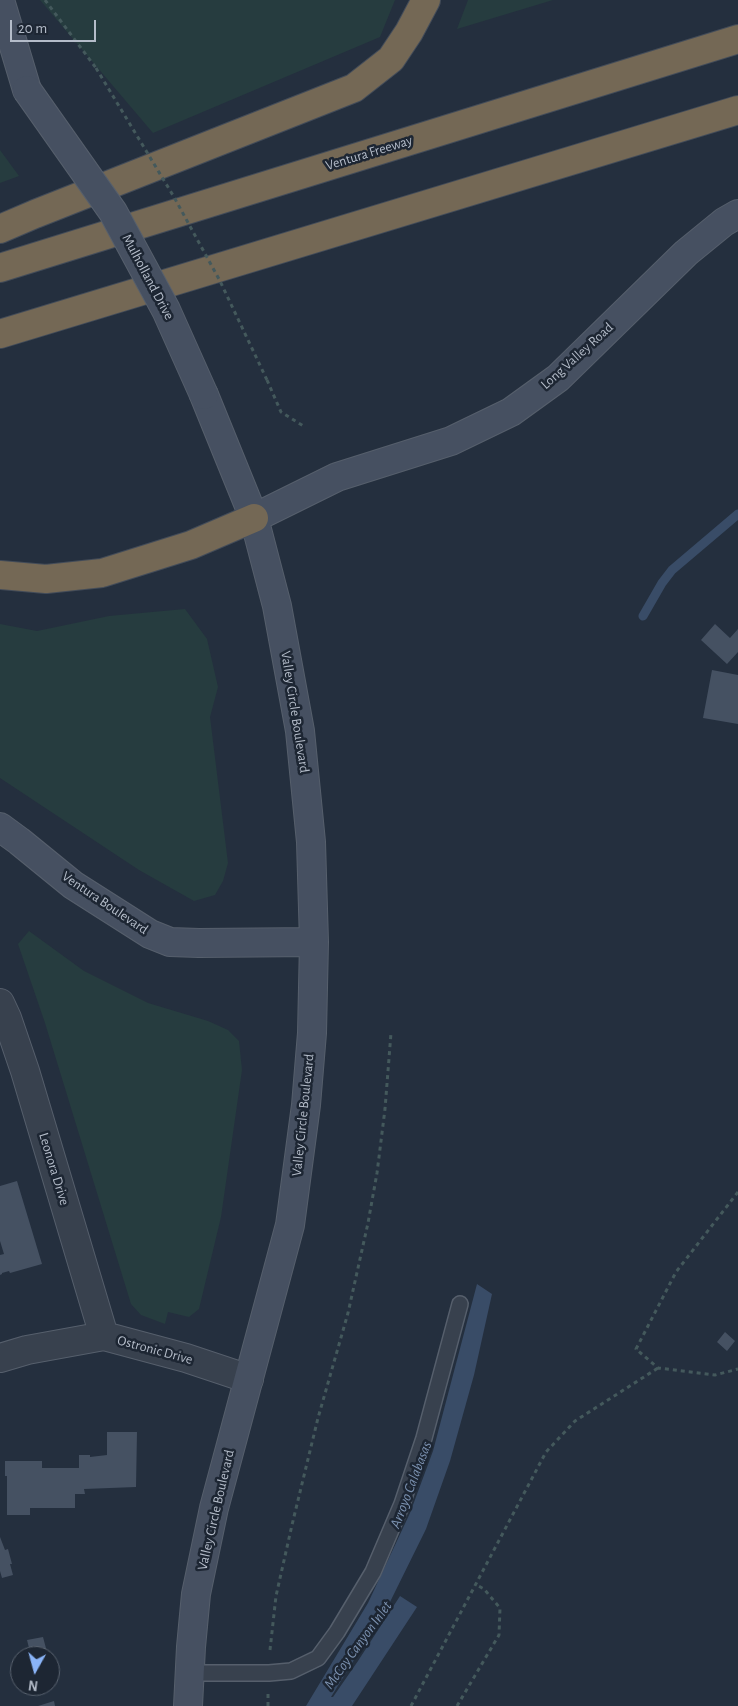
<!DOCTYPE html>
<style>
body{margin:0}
#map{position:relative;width:738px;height:1706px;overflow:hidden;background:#242f3e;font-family:"Alegreya Sans",sans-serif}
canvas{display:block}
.north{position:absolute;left:10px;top:1646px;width:50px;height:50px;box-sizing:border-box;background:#1d2633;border:1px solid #59626f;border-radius:50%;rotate:187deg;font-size:14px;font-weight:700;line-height:20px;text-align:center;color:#b4bcc9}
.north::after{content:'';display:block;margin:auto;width:18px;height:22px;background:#8ab4f8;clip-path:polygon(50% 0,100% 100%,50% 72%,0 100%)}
.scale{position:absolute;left:10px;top:20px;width:86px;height:22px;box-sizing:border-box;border:2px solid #b4bcc9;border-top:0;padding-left:6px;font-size:15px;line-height:18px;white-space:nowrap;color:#b4bcc9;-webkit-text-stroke:4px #1d2633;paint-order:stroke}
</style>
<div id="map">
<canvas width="738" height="1706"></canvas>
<div class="north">N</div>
<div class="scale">20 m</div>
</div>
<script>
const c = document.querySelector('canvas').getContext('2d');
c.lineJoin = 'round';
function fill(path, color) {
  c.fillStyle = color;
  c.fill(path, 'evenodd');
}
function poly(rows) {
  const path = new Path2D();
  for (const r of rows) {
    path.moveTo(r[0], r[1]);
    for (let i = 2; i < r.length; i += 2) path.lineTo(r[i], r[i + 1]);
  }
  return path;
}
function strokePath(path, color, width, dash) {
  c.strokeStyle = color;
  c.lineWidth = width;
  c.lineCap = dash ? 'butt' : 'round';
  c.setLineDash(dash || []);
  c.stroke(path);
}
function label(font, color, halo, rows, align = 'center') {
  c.font = font + ' "Alegreya Sans",sans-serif';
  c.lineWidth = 5;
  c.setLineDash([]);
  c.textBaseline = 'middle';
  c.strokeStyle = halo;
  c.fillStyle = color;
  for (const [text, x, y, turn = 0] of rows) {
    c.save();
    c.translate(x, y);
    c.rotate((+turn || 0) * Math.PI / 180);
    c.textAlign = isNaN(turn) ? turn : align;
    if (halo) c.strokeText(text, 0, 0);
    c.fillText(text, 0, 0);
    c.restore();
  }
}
const green = poly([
 [40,0,395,0,380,37,153,133],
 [468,0,553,0,457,29],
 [0,150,19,176,0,183],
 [185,609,207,639,218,687,210,717,228,863,223,881,215,895,194,901,139,870,0,778,0,624,37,631,109,616],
 [29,931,84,971,148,1003,208,1021,228,1030,239,1041,242,1070,221,1217,199,1309,189,1317,168,1312,165,1324,141,1315,131,1304,45,1023,18,944]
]);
const water = poly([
 [477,1284,492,1294,474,1375,450,1461,426,1529,390,1602,331,1697,333,1697,358,1661,400,1596,417,1607,352,1706,306,1706,368,1603,410,1513,433,1451]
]);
const stream = poly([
 [643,616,662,583,672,570,738,514]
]);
const building = poly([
 [715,624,730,638,738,629,738,652,727,664,701,640],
 [712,670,738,675,738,724,703,718],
 [17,1181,42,1264,10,1273,9,1271,2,1273,2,1274,0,1275,0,1255,4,1254,0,1241,0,1186],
 [725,1332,735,1341,727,1351,717,1342],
 [107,1432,137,1432,136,1487,84,1489,85,1494,75,1494,75,1508,30,1508,30,1515,7,1515,7,1476,5,1476,5,1461,42,1461,42,1468,79,1468,79,1455,90,1455,90,1457,107,1455],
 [0,1537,5,1550,8,1549,12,1564,10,1564,13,1575,2,1578,0,1571],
 [43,1637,47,1652,31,1656,27,1640],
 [54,1701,55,1706,38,1706]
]);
const path = poly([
 [45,0,96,68],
 [267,380,281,412,305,427],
 [738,1192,676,1272,636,1349,658,1368,715,1375,738,1369],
 [270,1650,276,1596,292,1525,318,1418,348,1313,368,1223,377,1173,385,1109,391,1033],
 [268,1706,268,1694],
 [411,1706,546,1452,575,1421,658,1368],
 [457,1706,499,1635,500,1608,484,1589,475,1584]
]);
const lane = poly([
 [189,1673,269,1673,291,1671,318,1658,337,1632,373,1572,402,1504,424,1438,460,1304]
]);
const street = poly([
 [0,1003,7,1018,25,1071,104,1336],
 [0,1358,27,1350,104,1336,186,1358,249,1379]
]);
const secondary = poly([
 [0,0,27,90],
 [254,518,337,477,451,441,511,412,558,378,686,253,724,222,738,214],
 [0,827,19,841,73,885,150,934,170,942,199,943,314,942],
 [188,1706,191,1647,196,1594,214,1508,290,1225,306,1105,312,1033,314,942,311,842,300,731,277,606,254,518,204,395]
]);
const highway = poly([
 [0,229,35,214,354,88,391,59,409,32,426,0],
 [0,268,738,39],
 [0,334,738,110],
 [0,575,46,579,102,573,191,545,254,518]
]);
const pathBridge = poly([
 [96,68,174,197,220,281,267,380]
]);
const secondaryBridge = poly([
 [27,90,113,212,166,310,204,395]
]);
const streetNames = [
 ["Ventura Freeway",369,153,-17],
 ["Mulholland Drive",148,277,62],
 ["Long Valley Road",577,356,-42],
 ["Valley Circle Boulevard",295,712,81],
 ["Ventura Boulevard",105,903,34],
 ["Valley Circle Boulevard",303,1115,-84],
 ["Leonora Drive",54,1169,73],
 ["Ostronic Drive",155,1350,15],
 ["Valley Circle Boulevard",216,1510,-77]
];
const waterNames = [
 ["Arroyo Calabasas",411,1485,-69],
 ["McCoy Canyon Inlet",358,1645,-54]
];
fill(green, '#263c3f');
fill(water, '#394c67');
strokePath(stream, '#394c67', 9);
fill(building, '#455162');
strokePath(lane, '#565f6c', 18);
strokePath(street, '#565f6c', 30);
strokePath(secondary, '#565f6c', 30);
strokePath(highway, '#434c59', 30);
strokePath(path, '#44595c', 3, [4, 4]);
strokePath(lane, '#38414e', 15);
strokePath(street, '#38414e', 28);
strokePath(secondary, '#465061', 28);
strokePath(highway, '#746855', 28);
strokePath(secondaryBridge, '#565f6c', 30, []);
strokePath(pathBridge, '#44595c', 3, [4, 4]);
strokePath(secondaryBridge, '#465061', 28);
label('14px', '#b4bcc9', '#1d2633', streetNames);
label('italic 15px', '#7c92b1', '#1d2633', waterNames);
</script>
